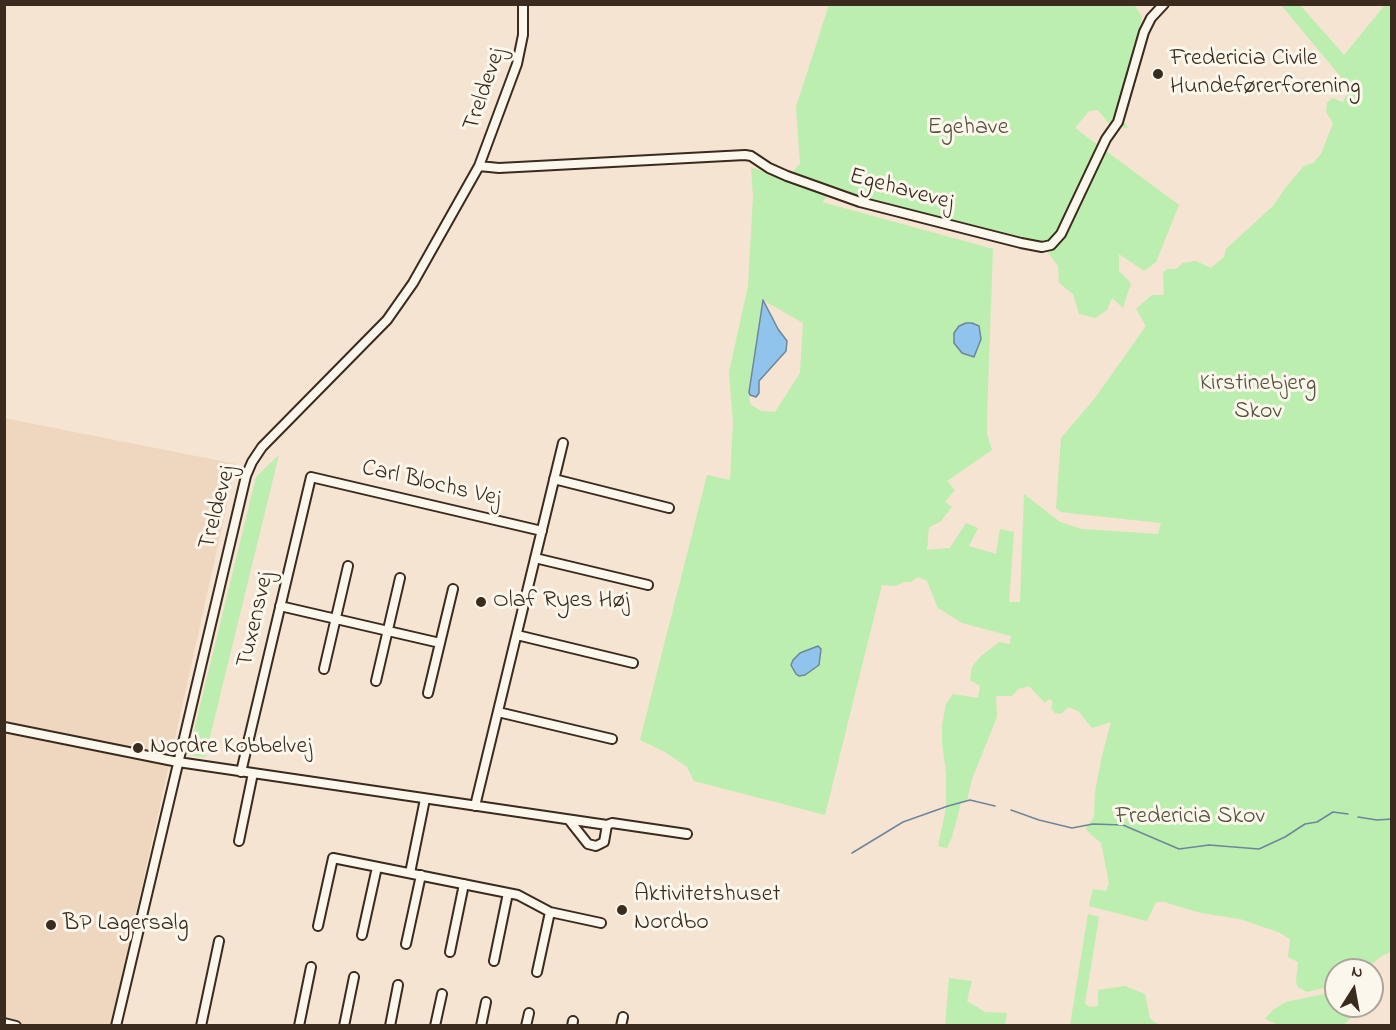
<!DOCTYPE html>
<meta charset="utf-8">
<style>
body{margin:0}
#map{position:relative;width:1396px;height:1030px;overflow:hidden;background:#f4e4d1;font-family:"Indie Flower",sans-serif}
canvas{display:block}
.frame{position:absolute;inset:0;border:6px solid #3b2a1e;pointer-events:none}
.north{position:absolute;left:1324px;top:958px;width:60px;height:60px;box-sizing:border-box;background:#fbf7ec;border:2px solid #aea59a;border-radius:50%;rotate:11deg;font-size:16px;font-weight:700;line-height:24px;text-align:center;color:#3b2a1e}
.north::after{content:'';display:block;margin:auto;width:21px;height:27px;background:#3b2a1e;clip-path:polygon(50% 0,100% 100%,50% 72%,0 100%)}
</style>
<div id="map">
<canvas width="1396" height="1030"></canvas>
<div class="frame"></div>
<div class="north">N</div>
</div>
<script>
const c = document.querySelector('canvas').getContext('2d');
c.lineJoin = 'round';
function fill(path, color) {
  c.fillStyle = color;
  c.fill(path, 'evenodd');
}
function poly(rows) {
  const path = new Path2D();
  for (const r of rows) {
    path.moveTo(r[0], r[1]);
    for (let i = 2; i < r.length; i += 2) path.lineTo(r[i], r[i + 1]);
  }
  return path;
}
function strokePath(path, color, width, dash) {
  c.strokeStyle = color;
  c.lineWidth = width;
  c.lineCap = dash ? 'butt' : 'round';
  c.setLineDash(dash || []);
  c.stroke(path);
}
function label(font, color, halo, rows, align = 'center') {
  c.font = font + ' "Indie Flower",sans-serif';
  c.lineWidth = 6;
  c.setLineDash([]);
  c.textBaseline = 'middle';
  c.strokeStyle = halo;
  c.fillStyle = color;
  for (const [text, x, y, turn = 0] of rows) {
    c.save();
    c.translate(x, y);
    c.rotate((+turn || 0) * Math.PI / 180);
    c.textAlign = isNaN(turn) ? turn : align;
    if (halo) c.strokeText(text, 0, 0);
    c.fillText(text, 0, 0);
    c.restore();
  }
}
const built = poly([
 [4,418,236,464,111,1025,5,1025]
]);
const green = poly([
 [1134,4,1142,17,1134,56,1116,114,1129,128,1111,126,1098,110,1089,111,1075,128,1179,205,1156,262,1144,271,1119,254,1119,271,1131,283,1123,308,1112,298,1107,310,1095,318,1079,314,1073,294,1059,283,1058,266,1041,243,979,226,881,204,834,189,822,202,993,249,987,415,987,434,992,450,947,481,955,490,945,502,952,507,940,522,929,527,927,550,950,548,966,523,978,528,969,546,996,554,1000,529,1014,532,1009,602,1020,602,1024,494,1060,522,1082,529,1158,534,1161,523,1077,514,1061,512,1056,508,1061,438,1095,398,1146,326,1136,309,1152,295,1164,295,1163,272,1167,269,1176,269,1183,263,1196,261,1211,268,1224,257,1226,249,1273,206,1286,187,1304,166,1313,163,1321,154,1333,123,1326,112,1327,103,1332,98,1343,102,1350,88,1281,5,1300,5,1344,55,1385,5,1391,5,1391,952,1383,955,1364,970,1336,970,1336,985,1307,992,1298,987,1296,982,1298,962,1288,957,1290,939,1278,932,1240,919,1201,913,1164,902,1156,902,1147,921,1089,906,1093,889,1106,891,1109,883,1101,843,1087,831,1086,827,1094,817,1095,792,1102,756,1111,722,1092,728,1078,711,1068,707,1061,714,1055,713,1051,708,1053,701,1049,699,1045,703,1029,686,1018,689,1012,696,996,696,997,717,972,779,967,801,961,803,952,837,947,848,938,846,946,808,946,772,942,743,942,725,946,704,953,694,978,698,980,686,970,680,972,667,980,657,999,642,1010,644,1011,636,962,623,938,608,927,581,918,577,911,582,904,582,895,586,882,585,825,815,694,781,687,767,665,752,640,740,707,475,730,480,733,423,729,372,748,286,753,197,751,167,785,180,800,164,796,107,829,5],
 [763,300,803,323,800,373,775,412,761,411,750,404,749,392],
 [279,455,205,757,188,755,256,477],
 [1088,914,1099,917,1085,1003,1089,1007,1098,1006,1098,990,1125,986,1145,994,1150,1019,1159,1025,1070,1025],
 [949,978,972,981,967,1001,985,1012,1007,1013,1005,1025,945,1025],
 [1334,992,1336,993,1336,1006,1353,1006,1354,1008,1353,1015,1344,1025,1279,1025,1265,1019,1273,1010,1286,1002]
]);
const water = poly([
 [763,300,778,329,787,341,786,351,759,381,759,393,756,397,750,395,749,392,763,300],
 [966,323,972,323,979,326,981,339,974,357,962,353,954,343,954,333,959,326,966,323],
 [818,646,821,649,819,665,805,675,799,676,796,674,791,665,793,660,800,653,818,646]
]);
const stream = poly([
 [1011,810,1039,820,1072,828,1093,824,1123,825,1179,849,1209,845,1259,849,1285,837,1305,824,1317,822,1333,812,1348,814],
 [1358,817,1377,820,1392,819],
 [852,853,903,822,948,806,970,800,995,806]
]);
const minor = poly([
 [479,166,499,168,745,155,751,156,769,168,787,176,860,202,1021,243,1042,247,1051,245,1061,234,1106,139,1118,122,1144,32,1151,18,1164,4],
 [554,479,669,508],
 [535,558,648,585],
 [280,606,440,643],
 [517,635,633,663],
 [324,669,348,566],
 [376,681,400,578],
 [428,693,453,589],
 [498,712,612,739],
 [4,727,178,762,607,825,604,842,596,846,588,844,569,820],
 [241,772,311,477,542,531],
 [475,806,563,443],
 [607,825,612,823,687,834],
 [239,841,253,773],
 [410,873,425,799],
 [550,912,601,923],
 [318,926,333,858,518,895,550,912,537,972],
 [362,935,377,867],
 [406,944,421,875],
 [450,952,464,884],
 [494,961,508,893],
 [4,1023,16,1026],
 [116,1026,246,476,252,462,262,447,387,320,413,283,479,166,517,64,523,35,523,4],
 [201,1026,219,941],
 [299,1026,311,967],
 [344,1026,354,977],
 [390,1026,398,985],
 [435,1026,442,994],
 [481,1026,486,1002],
 [526,1026,529,1013],
 [572,1026,573,1021],
 [621,1026,623,1017]
]);
const markers = [
 [1158,74,6,"#3b2a1e"],
 [481,602,6,"#3b2a1e"],
 [138,748,6,"#3b2a1e"],
 [622,910,6,"#3b2a1e"],
 [51,925,6,"#3b2a1e"]
];
const poiNames = [
 ["Fredericia Civile",1170,60],
 ["Hundeførerforening",1170,88],
 ["Olaf Ryes Høj",493,602],
 ["Nordre Kobbelvej",150,748],
 ["Aktivitetshuset",634,896],
 ["Nordbo",634,924],
 ["BP Lagersalg",63,925]
];
const streetNames = [
 ["Treldevej",486,90,-71],
 ["Egehavevej",901,191,15],
 ["Carl Blochs Vej",431,485,13],
 ["Treldevej",219,508,-75],
 ["Tuxensvej",257,620,-77]
];
const parkNames = [
 ["Egehave",968,129],
 ["Kirstinebjerg",1258,385],
 ["Skov",1258,413],
 ["Fredericia Skov",1190,818]
];
fill(built, '#efd6be');
fill(green, '#bbeeaf');
fill(water, '#90c4ed');
strokePath(water, '#6e869a', 1.5);
strokePath(stream, '#6e869a', 1.5);
strokePath(minor, '#3b2a1e', 12);
strokePath(minor, '#fbf7ec', 8);
for (const [x, y, r, color] of markers) {
  const dot = new Path2D();
  dot.arc(x, y, r, 0, 2 * Math.PI);
  c.fillStyle = color;
  c.fill(dot);
  strokePath(dot, '#fbf7ec', 2);
}
label('24px', '#3b2a1e', '#fbf7ec', poiNames, 'left');
label('24px', '#3b2a1e', '#fbf7ec', streetNames);
label('24px', '#55513b', '#fbf7ec', parkNames);
</script>
